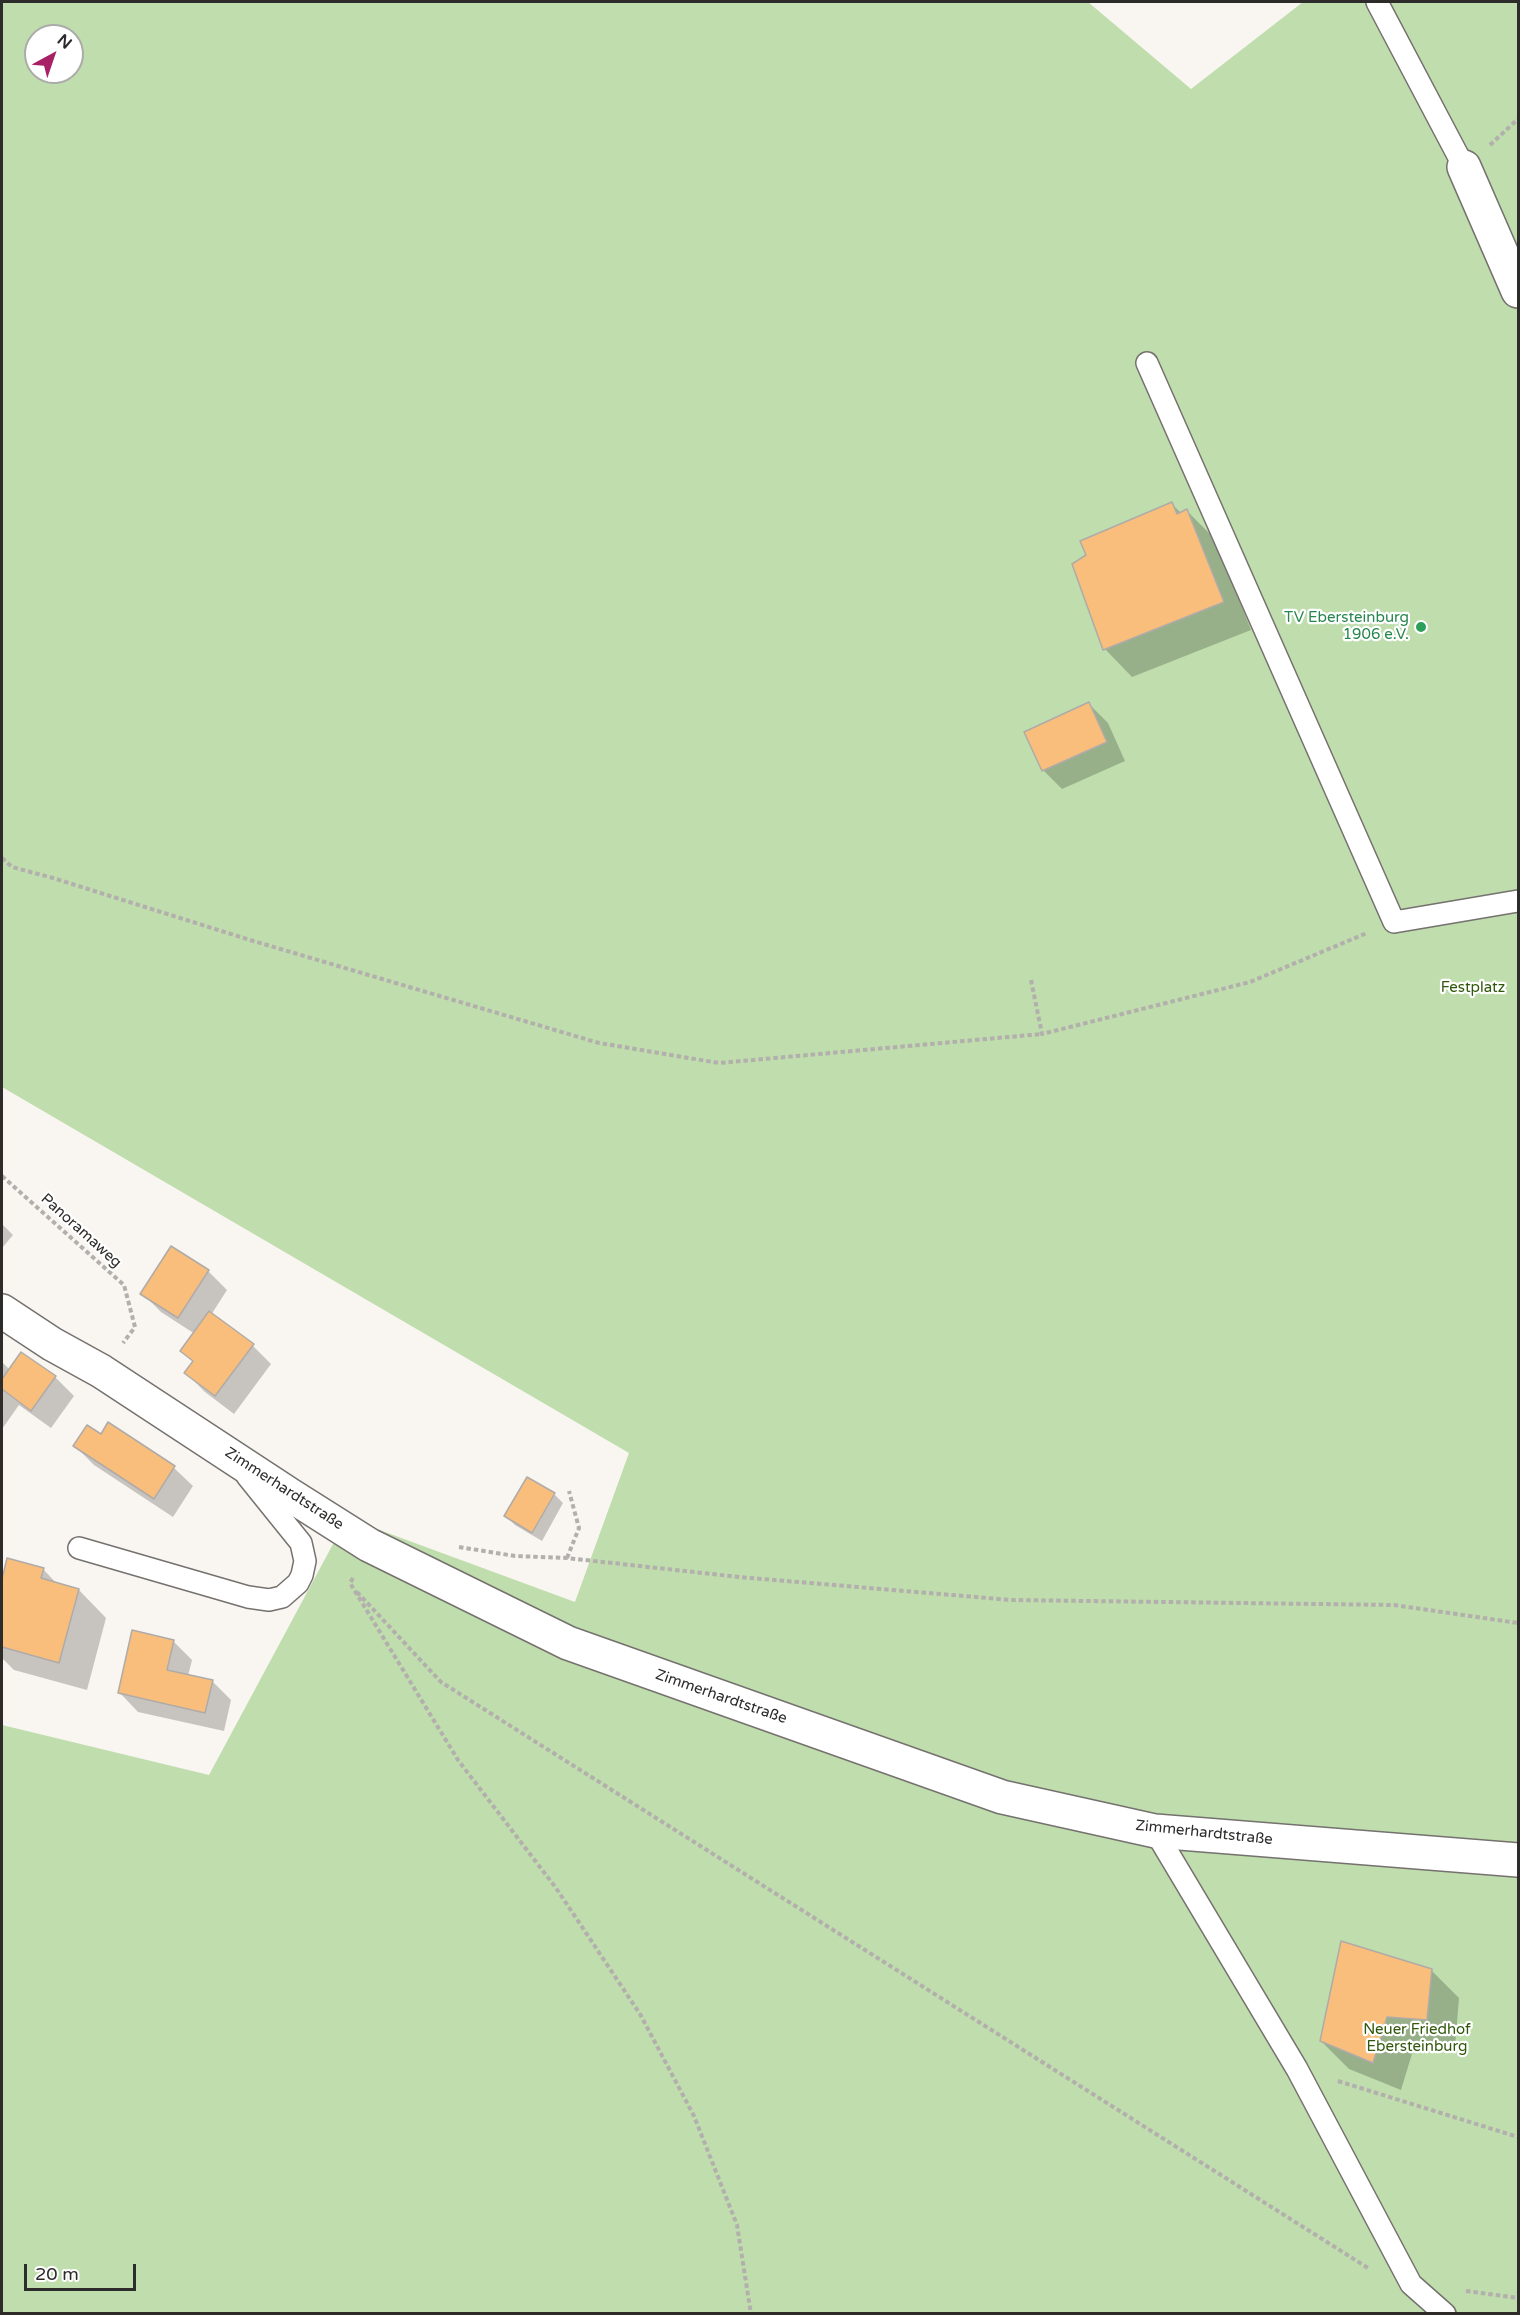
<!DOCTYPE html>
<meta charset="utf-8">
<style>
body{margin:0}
#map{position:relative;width:1520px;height:2315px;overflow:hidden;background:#f9f5f1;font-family:"Varela Round",sans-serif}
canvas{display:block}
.frame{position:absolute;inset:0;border:3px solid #2e2c2b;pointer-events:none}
.north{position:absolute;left:24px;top:24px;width:60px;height:60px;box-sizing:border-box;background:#fff;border:2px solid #ababaa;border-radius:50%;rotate:40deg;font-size:16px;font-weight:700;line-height:24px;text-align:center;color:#2e2c2b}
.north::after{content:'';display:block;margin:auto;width:21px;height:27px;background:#a82066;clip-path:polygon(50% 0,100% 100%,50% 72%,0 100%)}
.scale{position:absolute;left:24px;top:2264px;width:112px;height:27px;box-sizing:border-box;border:3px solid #2e2c2b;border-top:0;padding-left:8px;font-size:18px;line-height:21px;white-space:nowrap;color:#2e2c2b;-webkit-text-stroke:4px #fff;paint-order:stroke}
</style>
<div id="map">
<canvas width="1520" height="2315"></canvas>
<div class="frame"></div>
<div class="north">N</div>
<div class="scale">20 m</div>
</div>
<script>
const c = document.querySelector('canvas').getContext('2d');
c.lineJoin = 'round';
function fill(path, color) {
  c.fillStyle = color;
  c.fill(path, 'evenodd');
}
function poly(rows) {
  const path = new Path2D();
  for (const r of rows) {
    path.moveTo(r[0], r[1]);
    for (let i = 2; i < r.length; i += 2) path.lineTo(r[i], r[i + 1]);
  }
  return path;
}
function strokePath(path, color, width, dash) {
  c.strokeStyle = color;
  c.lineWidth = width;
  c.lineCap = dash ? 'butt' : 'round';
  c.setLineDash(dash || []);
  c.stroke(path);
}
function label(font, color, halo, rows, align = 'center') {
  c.font = font + ' "Varela Round",sans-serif';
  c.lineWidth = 4.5;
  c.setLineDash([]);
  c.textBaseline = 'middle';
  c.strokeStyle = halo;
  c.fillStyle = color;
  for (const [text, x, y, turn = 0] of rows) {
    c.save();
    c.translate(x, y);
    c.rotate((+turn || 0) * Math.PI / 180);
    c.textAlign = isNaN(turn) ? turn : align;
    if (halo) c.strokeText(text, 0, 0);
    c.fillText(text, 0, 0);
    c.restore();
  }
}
const green = poly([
 [2,2,1088,2,1191,89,1303,2,1518,2,1518,2313,2,2313,2,1725,209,1775,347,1518,575,1602,629,1453,2,1087],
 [36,36,72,36,72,72,36,72]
]);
const shadow = poly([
 [1172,504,1182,514,1187,511,1215,539,1251,630,1132,677,1105,649],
 [1089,704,1108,723,1125,761,1062,789,1043,770,1026,732],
 [2,1224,13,1235,2,1248],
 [172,1248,208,1271,227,1290,211,1315,253,1346,271,1364,234,1414,205,1392,186,1373,194,1363,182,1351,195,1334,161,1312,142,1293],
 [2,1362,10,1370,55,1377,74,1396,51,1428,19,1405,2,1429],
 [109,1425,174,1468,193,1486,173,1517,94,1465,75,1446,101,1436],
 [527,1479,554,1494,563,1503,542,1541,515,1525,506,1516],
 [43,1569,58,1585,79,1590,106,1618,87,1690,14,1670,2,1658,2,1582],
 [173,1641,192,1660,188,1676,212,1681,231,1700,224,1731,138,1712,120,1693],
 [1431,1970,1459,1998,1455,2047,1415,2044,1401,2090,1349,2069,1321,2041]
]);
const building = poly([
 [1172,502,1177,514,1187,509,1224,602,1103,650,1072,564,1086,555,1080,541,1172,502],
 [1089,702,1107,742,1042,771,1024,732,1089,702],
 [171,1246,209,1270,178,1318,140,1294,171,1246],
 [209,1311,254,1344,215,1396,184,1373,193,1361,180,1351,209,1311],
 [21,1352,56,1376,31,1411,2,1389,2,1379,21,1352],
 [108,1422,175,1466,154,1499,73,1446,87,1425,101,1434,108,1422],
 [527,1477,555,1493,532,1533,504,1516,527,1477],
 [7,1558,44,1568,41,1578,79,1589,59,1663,2,1647,2,1579,7,1558],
 [132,1630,174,1640,167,1670,213,1680,205,1713,118,1693,132,1630],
 [1341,1941,1432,1969,1427,2020,1387,2017,1373,2063,1320,2041,1341,1941]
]);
const path = poly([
 [1490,145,1518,119],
 [2,858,12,867,53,878,250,940,599,1043,719,1063,1042,1034],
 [1031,980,1042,1034,1250,982,1367,933],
 [2,1176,124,1285,135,1327,123,1343],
 [459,1547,515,1556,567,1558,739,1577,1011,1600,1394,1605,1518,1623],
 [567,1558,579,1528,569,1491],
 [353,1578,350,1583,458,1760,556,1888,640,2014,694,2116,737,2225,751,2314],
 [357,1592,441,1682,1368,2268],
 [1338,2081,1518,2137],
 [1466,2291,1518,2298]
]);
const service = poly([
 [1377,2,1464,167],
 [1147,363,1394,922,1518,901],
 [79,1548,248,1597,269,1600,282,1597,298,1583,302,1575,305,1561,301,1543,247,1476],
 [1155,1831,1297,2069,1411,2284,1445,2314]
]);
const minor = poly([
 [1464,167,1518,291],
 [2,1311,52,1344,101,1371,290,1495,369,1545,568,1643,1002,1797,1155,1831,1518,1860]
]);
const markers = [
 [1421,627,6,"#2e9e5b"]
];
const leisureNames = [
 ["TV Ebersteinburg",1409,618],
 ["1906 e.V.",1409,635]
];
const parkNames = [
 ["Festplatz",1473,988],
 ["Neuer Friedhof",1417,2030],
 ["Ebersteinburg",1417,2047]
];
const streetNames = [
 ["Panoramaweg",81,1231,42],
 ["Zimmerhardtstraße",284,1489,33],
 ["Zimmerhardtstraße",721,1697,19],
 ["Zimmerhardtstraße",1204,1833,6]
];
fill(green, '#bfddad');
fill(shadow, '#0003');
fill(building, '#f9be7b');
strokePath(building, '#afaba8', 1.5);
strokePath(service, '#75716e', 24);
strokePath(minor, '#75716e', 36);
strokePath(path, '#b3afac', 4, [4.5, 3]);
strokePath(service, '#fff', 21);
strokePath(minor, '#fff', 33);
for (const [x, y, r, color] of markers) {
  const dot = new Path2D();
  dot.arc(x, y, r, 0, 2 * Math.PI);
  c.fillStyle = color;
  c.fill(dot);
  strokePath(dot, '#fff', 2);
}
label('15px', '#27864d', '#fff', leisureNames, 'right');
label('15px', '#30570b', '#fff', parkNames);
label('15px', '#2e2c2b', '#fff', streetNames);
</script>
